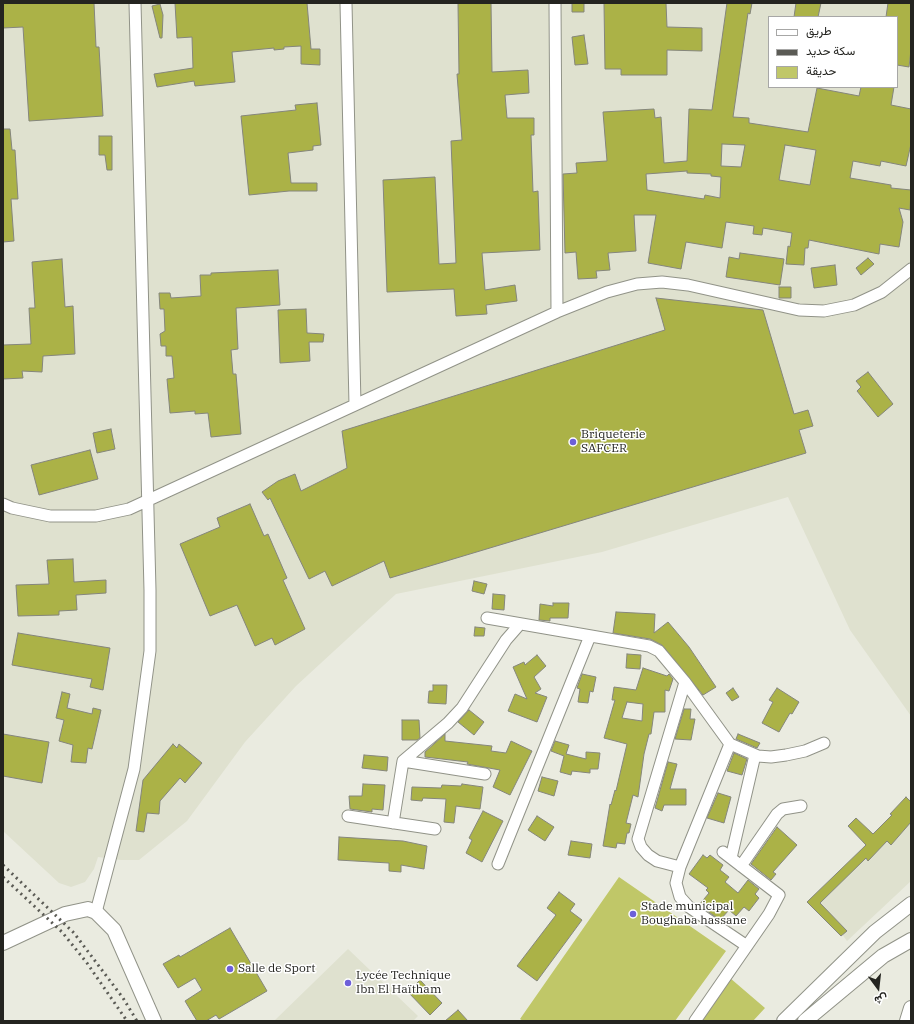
<!DOCTYPE html>
<meta charset="utf-8">
<style>
body{margin:0}
#map{position:relative;width:914px;height:1024px;overflow:hidden;background:#eaebe0;font-family:"IBM Plex Serif",Vazirmatn,serif}
canvas{display:block}
.frame{position:absolute;inset:0;border:4px solid #242420;pointer-events:none}
.legend{position:absolute;left:768px;top:16px;width:130px;height:72px;box-sizing:border-box;background:#fff;border:1px solid #a7a7a6;margin:0;padding:5px 7px;list-style:none;font-size:12px;color:#242420}
.legend li{display:flex;align-items:center;gap:8px;height:20px}
.legend b{width:20px;border:1px solid #a7a7a6}
.north{position:absolute;left:858px;top:968px;width:40px;height:40px;-webkit-text-stroke:3px #fff;paint-order:stroke;rotate:165deg;font-size:11px;font-weight:700;line-height:16px;text-align:center;color:#242420}
.north::after{content:'';display:block;margin:auto;width:14px;height:18px;background:#242420;clip-path:polygon(50% 0,100% 100%,50% 72%,0 100%)}
</style>
<div id="map">
<canvas width="914" height="1024"></canvas>
<div class="frame"></div>
<ul class="legend">
<li><b style="height:5px;background:#fff"></b>طريق</li>
<li><b style="height:5px;background:#5b5b55"></b>سكة حديد</li>
<li><b style="height:11px;background:#c0c768"></b>حديقة</li>
</ul>
<div class="north">ش</div>
</div>
<script>
const c = document.querySelector('canvas').getContext('2d');
c.lineJoin = 'round';
function fill(path, color) {
  c.fillStyle = color;
  c.fill(path, 'evenodd');
}
function poly(rows) {
  const path = new Path2D();
  for (const r of rows) {
    path.moveTo(r[0], r[1]);
    for (let i = 2; i < r.length; i += 2) path.lineTo(r[i], r[i + 1]);
  }
  return path;
}
function strokePath(path, color, width, dash) {
  c.strokeStyle = color;
  c.lineWidth = width;
  c.lineCap = dash ? 'butt' : 'round';
  c.setLineDash(dash || []);
  c.stroke(path);
}
function label(font, color, halo, rows, align = 'center') {
  c.font = font + ' "IBM Plex Serif",serif';
  c.lineWidth = 3;
  c.setLineDash([]);
  c.textBaseline = 'middle';
  c.strokeStyle = halo;
  c.fillStyle = color;
  for (const [text, x, y, turn = 0] of rows) {
    c.save();
    c.translate(x, y);
    c.rotate((+turn || 0) * Math.PI / 180);
    c.textAlign = isNaN(turn) ? turn : align;
    if (halo) c.strokeText(text, 0, 0);
    c.fillText(text, 0, 0);
    c.restore();
  }
}
const built = poly([
 [3,3,911,3,911,716,850,630,788,497,602,552,396,594,296,686,245,742,187,821,139,860,121,860,98,857,94,869,85,882,71,887,59,883,3,831],
 [769,17,897,17,897,87,769,87],
 [911,797,911,881,847,941,816,899],
 [348,949,418,1016,413,1021,274,1021]
]);
const green = poly([
 [619,877,726,951,675,1021,523,1021,520,1019],
 [730,978,765,1008,753,1021,700,1021]
]);
const building = poly([
 [3,3,94,3,96,47,99,47,103,116,29,121,23,27,3,28,3,3],
 [175,3,307,3,311,49,320,49,320,65,301,64,301,46,284,47,284,49,274,50,274,48,232,52,235,82,195,86,194,81,157,87,154,74,193,68,192,37,177,38,175,3],
 [458,3,491,3,492,72,528,70,529,93,505,95,507,118,534,118,534,135,531,135,533,192,538,191,540,250,482,253,485,290,515,285,517,301,486,305,487,314,456,316,454,289,387,292,383,180,435,177,439,264,456,263,451,141,462,140,457,74,459,74,458,3],
 [572,3,584,3,584,12,572,12,572,3],
 [604,3,666,3,667,27,702,28,702,51,667,50,667,75,621,75,621,69,605,69,604,3],
 [727,3,752,3,750,14,748,13,733,117,749,118,749,123,808,132,817,88,859,96,861,87,894,87,891,105,911,109,911,144,906,166,881,161,880,166,853,161,850,178,891,185,891,188,911,190,910,210,899,208,903,222,899,247,880,244,879,254,809,240,808,248,805,248,804,265,786,264,788,246,790,247,792,233,763,228,762,235,753,234,754,226,726,222,722,248,686,242,681,269,648,263,656,215,634,215,636,251,608,253,610,270,596,271,597,278,578,279,576,252,565,253,563,174,577,173,576,163,607,161,603,112,654,109,655,118,661,117,664,163,687,161,689,109,712,110,727,3],
 [722,144,745,145,741,167,721,166,722,144],
 [785,145,816,150,810,185,779,180,785,145],
 [687,171,687,173,711,174,711,176,721,177,720,198,705,195,704,199,647,190,646,174,687,171],
 [796,3,821,3,818,17,794,17,796,3],
 [888,3,911,3,911,50,909,67,897,65,897,17,886,17,888,3],
 [160,4,163,15,162,38,160,38,152,6,160,4],
 [584,35,588,64,575,65,572,37,584,35],
 [317,103,321,145,313,146,313,150,288,153,291,183,317,183,317,191,289,191,249,195,241,116,296,110,295,105,317,103],
 [3,129,10,129,12,150,15,150,18,199,11,199,14,241,3,242,3,129],
 [99,136,112,136,112,170,107,170,105,155,99,155,99,136],
 [740,253,784,259,780,285,726,277,729,257,739,259,740,253],
 [868,258,874,264,861,275,856,268,868,258],
 [62,259,65,307,73,306,75,354,43,356,42,372,22,371,23,378,3,379,3,345,31,344,29,308,35,308,32,262,62,259],
 [835,265,837,285,814,288,811,268,835,265],
 [278,270,280,305,236,308,238,349,231,350,233,374,236,374,241,434,211,437,208,413,195,414,195,411,170,413,167,379,174,378,172,356,166,356,166,346,161,346,160,334,165,331,164,309,160,309,159,293,170,293,171,298,201,296,200,275,211,275,211,273,278,270],
 [779,287,791,287,791,298,779,298,779,287],
 [656,298,763,310,794,414,808,410,813,426,799,430,806,453,390,578,384,561,332,586,325,571,309,579,270,498,268,500,262,492,278,481,295,474,301,491,347,468,342,431,665,330,656,298],
 [306,309,307,333,324,334,323,342,309,342,310,361,280,363,278,310,306,309],
 [868,372,893,404,878,417,857,391,861,387,856,381,868,372],
 [111,429,115,449,97,453,93,433,111,429],
 [90,450,98,479,39,495,31,465,90,450],
 [250,504,264,536,268,534,287,578,283,580,305,629,275,645,272,638,255,646,237,605,210,616,180,544,220,527,217,518,250,504],
 [73,559,74,582,106,580,106,593,76,595,77,610,59,611,59,615,18,616,16,585,49,584,47,560,73,559],
 [474,581,487,584,484,594,472,591,474,581],
 [493,594,505,595,504,610,492,609,493,594],
 [553,603,569,603,568,618,550,618,550,621,539,620,540,604,553,606,553,603],
 [616,612,655,614,654,633,668,622,689,647,716,687,703,695,662,645,650,639,613,633,616,612],
 [475,627,485,628,484,636,474,636,475,627],
 [18,633,110,648,103,690,90,687,92,679,12,665,18,633],
 [627,654,641,655,640,669,626,668,627,654],
 [537,655,546,666,534,677,541,689,535,693,547,697,537,722,508,711,515,694,527,699,513,667,524,662,525,665,537,655],
 [643,668,667,676,669,674,673,679,669,691,665,690,665,712,654,712,651,734,649,734,644,754,638,797,633,795,626,823,631,824,629,833,627,833,625,844,617,843,616,848,603,846,610,804,611,805,615,790,616,791,627,744,604,738,615,700,612,700,614,687,636,690,643,668],
 [627,702,643,704,642,721,622,718,627,702],
 [582,674,596,677,593,692,590,691,588,703,578,702,580,689,577,688,582,674],
 [433,685,447,685,446,704,428,703,429,691,433,691,433,685],
 [733,688,739,697,732,701,726,693,733,688],
 [777,688,799,702,792,714,790,713,779,732,762,723,773,702,769,700,777,688],
 [62,692,70,694,67,708,92,714,93,708,101,710,92,749,88,748,86,763,71,762,73,745,59,741,64,720,56,718,62,692],
 [684,709,691,709,690,719,695,719,691,740,675,739,684,709],
 [469,710,484,722,474,735,458,722,469,710],
 [402,720,419,720,420,738,417,740,402,740,402,720],
 [3,734,49,742,42,783,3,776,3,734],
 [445,734,445,741,492,746,491,751,506,753,511,741,532,751,510,795,493,787,500,770,467,764,468,762,425,757,425,752,445,734],
 [738,734,760,743,757,748,736,739,738,734],
 [555,741,569,745,566,754,586,759,586,752,600,753,598,769,590,769,590,773,572,771,571,775,560,772,564,756,551,751,555,741],
 [173,744,177,748,179,744,202,763,185,783,180,778,160,801,159,814,147,813,144,832,136,831,143,780,173,744],
 [734,753,747,759,742,775,727,771,734,753],
 [364,755,388,757,387,771,362,768,364,755],
 [668,762,677,764,670,789,686,789,686,805,664,805,662,811,655,808,668,762],
 [542,777,558,781,554,796,538,791,542,777],
 [363,784,385,785,383,810,372,809,372,812,350,809,349,796,362,796,363,784],
 [462,784,483,787,480,809,456,806,454,823,444,822,446,799,423,798,422,801,411,800,412,787,441,788,442,785,461,786,462,784],
 [718,793,731,797,724,823,707,818,718,793],
 [906,797,911,802,911,822,891,845,887,841,868,861,866,858,820,903,847,931,841,936,807,902,866,845,848,826,856,818,873,834,892,815,890,814,906,797],
 [483,811,503,821,482,862,466,853,472,840,469,838,483,811],
 [537,816,554,827,545,841,528,830,537,816],
 [777,827,797,845,773,872,776,874,771,880,751,864,777,827],
 [339,837,403,841,427,846,424,869,401,865,401,872,389,871,389,863,338,860,339,837],
 [571,841,592,844,590,858,568,855,571,841],
 [703,855,707,858,710,855,723,865,720,870,729,877,725,882,738,893,748,880,759,889,755,894,759,898,749,911,744,907,736,916,729,910,720,920,699,905,709,893,706,890,708,888,689,874,703,855],
 [559,892,575,904,570,911,582,920,537,981,517,966,556,915,547,908,559,892],
 [230,928,267,991,219,1019,216,1015,206,1021,197,1021,185,1001,202,990,195,978,178,988,163,964,179,955,180,957,230,928],
 [420,980,442,1003,430,1015,408,992,420,980],
 [458,1010,468,1021,445,1021,458,1010]
]);
const minor = poly([
 [346,3,355,405],
 [555,3,557,312],
 [3,504,12,508,50,516,96,516,129,509,557,312,607,292,637,284,662,282,688,285,799,310,824,311,854,305,882,292,911,269],
 [487,618,649,646,659,651,685,682,730,744,758,756,771,757,786,755,805,751,824,743],
 [730,744,680,867,676,883,680,897,689,907,747,946],
 [403,761,485,774],
 [348,816,435,829],
 [393,823,403,761,448,723,462,708,506,640,520,624],
 [731,858,755,755],
 [498,864,590,636],
 [741,866,777,814,783,809,801,806],
 [680,867,657,861,648,855,641,847,638,839,685,682],
 [96,912,134,769,150,651,150,590,135,3],
 [695,1021,769,914,779,895,723,852]
]);
const major = poly([
 [3,943,65,914,88,909,96,912,114,930,154,1021],
 [784,1021,875,932,911,904],
 [805,1021,883,956,911,940],
 [907,1021,911,1008]
]);
const rail = poly([
 [3,865,74,933,123,998,137,1021],
 [3,877,62,932,87,963,127,1021]
]);
const markers = [
 [573,442,4,"#6d5fd9"],
 [633,914,4,"#6d5fd9"],
 [230,969,4,"#6d5fd9"],
 [348,983,4,"#6d5fd9"]
];
const poiNames = [
 ["Briqueterie",581,435],
 ["SAFCER",581,449],
 ["Stade municipal",641,907],
 ["Boughaba hassane",641,921],
 ["Salle de Sport",238,969],
 ["Lycée Technique",356,976],
 ["Ibn El Haïtham",356,990]
];
fill(built, '#dfe1cf');
fill(green, '#c0c768');
fill(building, '#abb247');
strokePath(building, '#85867c', 1);
strokePath(minor, '#919388', 13);
strokePath(major, '#919388', 16);
strokePath(minor, '#fff', 11);
strokePath(major, '#fff', 14);
strokePath(rail, '#5b5b55', 3, [2, 4]);
for (const [x, y, r, color] of markers) {
  const dot = new Path2D();
  dot.arc(x, y, r, 0, 2 * Math.PI);
  c.fillStyle = color;
  c.fill(dot);
  strokePath(dot, '#fff', 1.5);
}
label('12px', '#242420', '#fff', poiNames, 'left');
</script>
